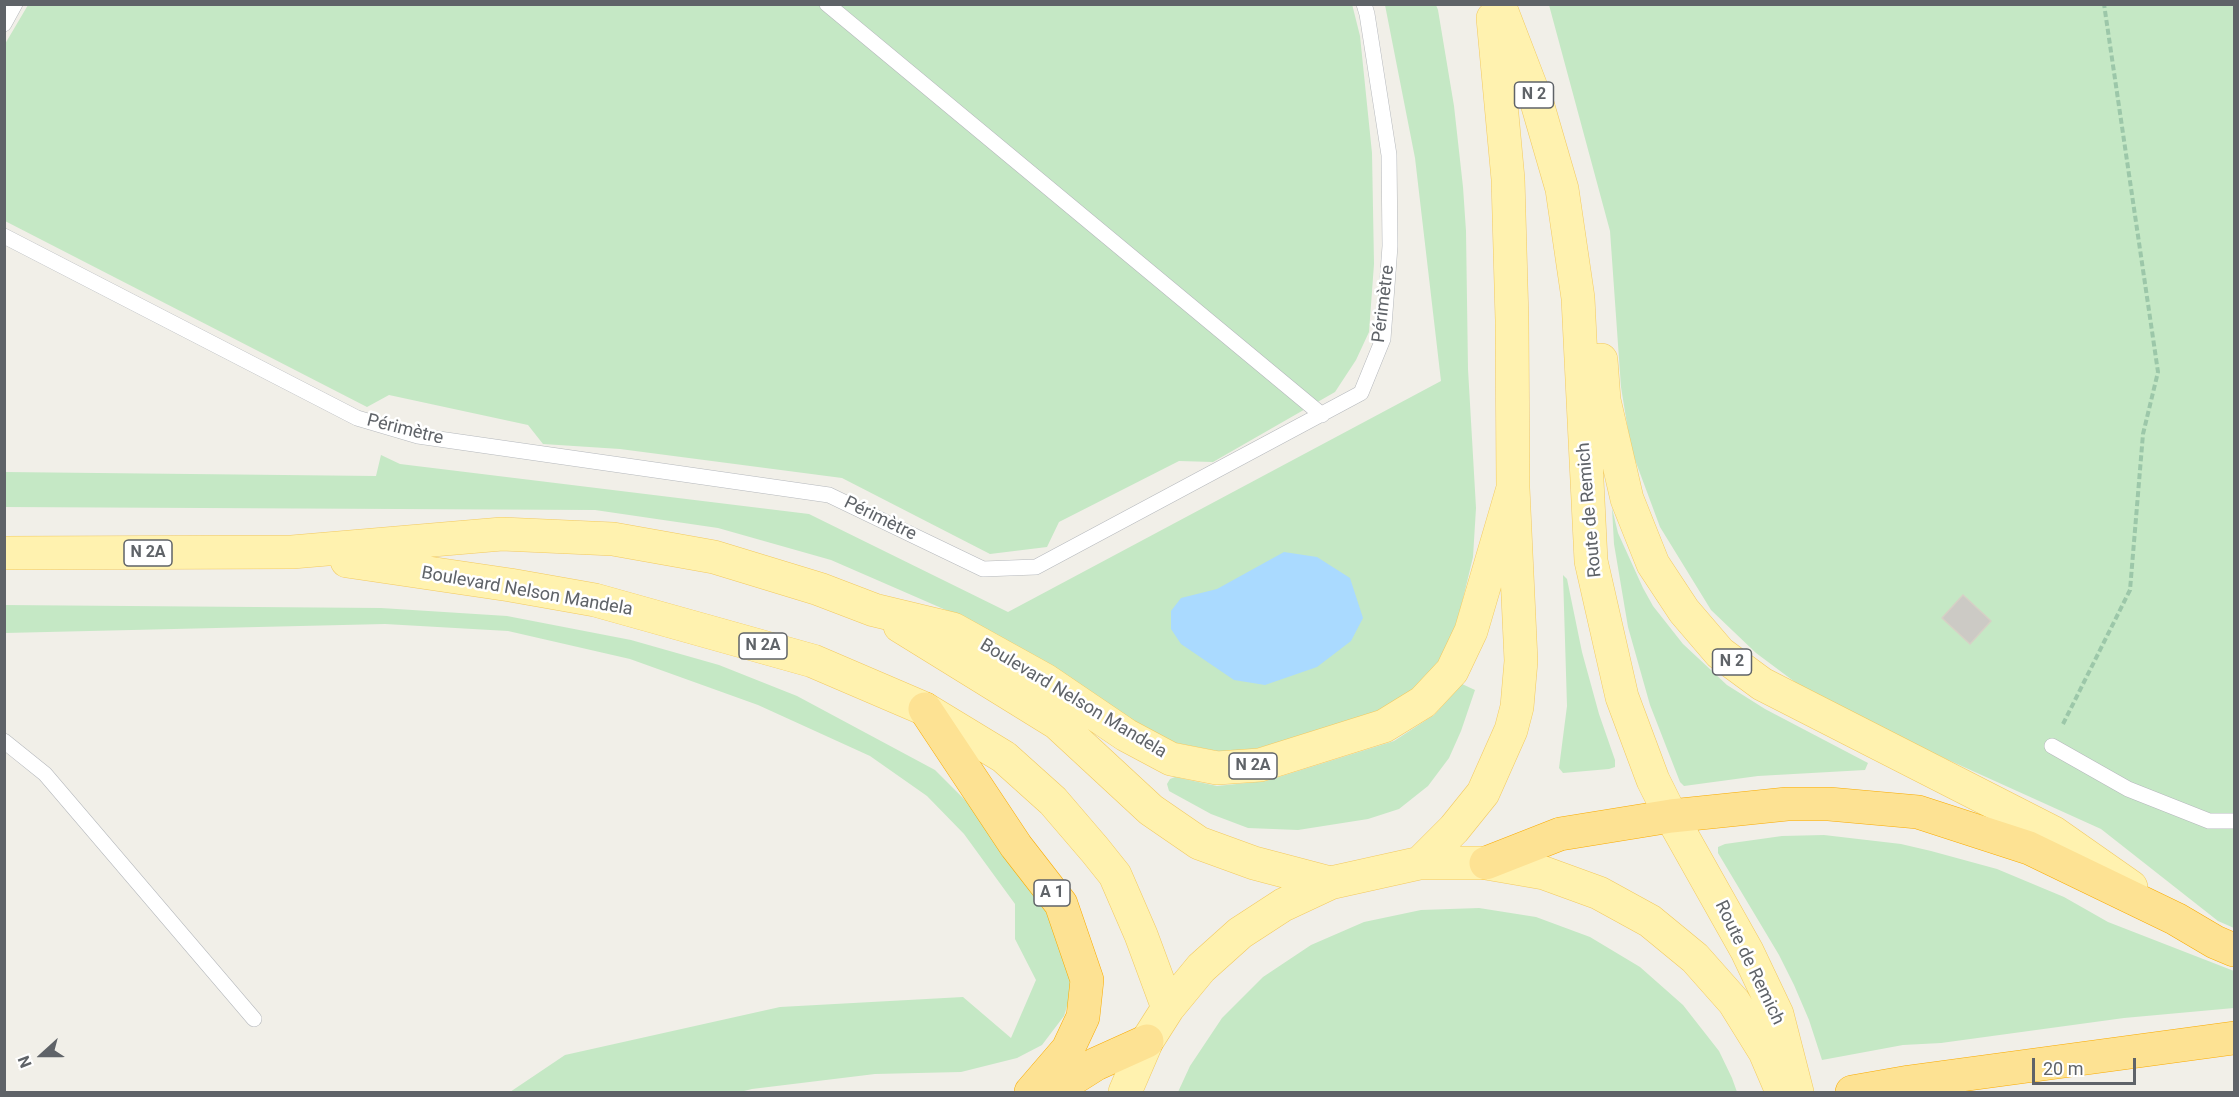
<!DOCTYPE html>
<meta charset="utf-8">
<style>
body{margin:0}
#map{position:relative;width:2239px;height:1097px;overflow:hidden;background:#f1efe8;font-family:Roboto,sans-serif}
canvas{display:block}
.frame{position:absolute;inset:0;border:6px solid #5f6368;pointer-events:none}
.north{position:absolute;left:12px;top:1025px;width:60px;height:60px;-webkit-text-stroke:4px #fff;paint-order:stroke;rotate:249deg;font-size:16px;font-weight:700;line-height:24px;text-align:center;color:#5f6368}
.north::after{content:'';display:block;margin:auto;width:21px;height:27px;background:#5f6368;clip-path:polygon(50% 0,100% 100%,50% 72%,0 100%)}
.scale{position:absolute;left:2032px;top:1058px;width:104px;height:27px;box-sizing:border-box;border:3px solid #5f6368;border-top:0;padding-left:8px;font-size:18px;line-height:21px;white-space:nowrap;color:#5f6368;-webkit-text-stroke:4px #fff;paint-order:stroke}
</style>
<div id="map">
<canvas width="2239" height="1097"></canvas>
<div class="frame"></div>
<div class="north">N</div>
<div class="scale">20 m</div>
</div>
<script>
const c = document.querySelector('canvas').getContext('2d');
c.lineJoin = 'round';
function fill(path, color) {
  c.fillStyle = color;
  c.fill(path, 'evenodd');
}
function poly(rows) {
  const path = new Path2D();
  for (const r of rows) {
    path.moveTo(r[0], r[1]);
    for (let i = 2; i < r.length; i += 2) path.lineTo(r[i], r[i + 1]);
  }
  return path;
}
function strokePath(path, color, width, dash) {
  c.strokeStyle = color;
  c.lineWidth = width;
  c.lineCap = dash ? 'butt' : 'round';
  c.setLineDash(dash || []);
  c.stroke(path);
}
function label(font, color, halo, rows, align = 'center') {
  c.font = font + ' Roboto,sans-serif';
  c.lineWidth = 5;
  c.setLineDash([]);
  c.textBaseline = 'middle';
  c.strokeStyle = halo;
  c.fillStyle = color;
  for (const [text, x, y, turn = 0] of rows) {
    c.save();
    c.translate(x, y);
    c.rotate((+turn || 0) * Math.PI / 180);
    c.textAlign = isNaN(turn) ? turn : align;
    if (halo) c.strokeText(text, 0, 0);
    c.fillText(text, 0, 0);
    c.restore();
  }
}
const green = poly([
 [1352,4,1360,36,1372,153,1374,264,1369,332,1356,360,1335,392,1213,462,1179,461,1059,522,1047,547,990,554,842,478,620,449,543,444,528,425,389,395,367,407,5,221,5,44,28,5],
 [1385,5,1436,5,1438,10,1454,106,1463,187,1466,231,1468,369,1476,508,1473,557,1456,628,1439,663,1408,694,1380,712,1252,750,1222,752,1176,743,1128,722,962,617,831,560,718,528,595,510,5,507,5,472,376,476,381,455,400,464,809,514,1008,612,1441,381,1415,158],
 [1549,5,2234,5,2234,928,2218,921,2101,829,1913,744,1807,691,1756,653,1711,610,1660,527,1631,449,1621,387,1610,231],
 [1612,508,1618,533,1643,588,1653,606,1683,644,1727,685,1765,709,1868,763,1865,770,1758,776,1684,786,1680,782,1650,705,1628,627,1614,544],
 [1563,575,1567,579,1582,652,1599,714,1615,760,1615,767,1609,769,1563,773,1559,768,1567,706],
 [4,605,381,608,507,616,631,640,719,665,797,696,935,770,967,802,1047,909,1074,984,1064,1016,1042,1045,1017,1058,961,1072,875,1074,752,1089,740,1092,510,1092,565,1055,780,1007,963,997,1011,1038,1036,980,1015,939,1015,904,964,834,927,796,870,756,758,705,630,659,508,631,385,624,5,633],
 [1462,684,1475,690,1461,731,1449,758,1428,786,1399,809,1368,819,1298,830,1248,828,1211,814,1169,791,1167,784,1170,779,1175,777,1217,786,1266,781,1394,741,1434,715],
 [1824,835,1901,844,1931,851,1997,869,2064,897,2108,922,2234,971,2234,1008,2124,1018,1941,1043,1903,1045,1822,1060,1809,1020,1794,985,1779,955,1718,853,1718,847,1725,844,1782,836],
 [1479,908,1536,917,1590,937,1640,967,1683,1005,1719,1051,1732,1078,1737,1092,1178,1092,1190,1066,1222,1018,1263,977,1311,945,1364,922,1421,910]
]);
const water = poly([
 [1284,552,1317,557,1350,578,1363,618,1351,641,1317,667,1265,685,1234,680,1181,644,1171,629,1171,611,1181,598,1217,589]
]);
const building = poly([
 [1963,595,1991,621,1970,644,1942,618,1963,595]
]);
const path = poly([
 [2063,724,2130,590,2143,434,2158,372,2104,4]
]);
const service = poly([
 [827,4,1322,415],
 [4,24,15,4],
 [4,236,357,418,418,436,829,495,983,569,1036,567,1361,393,1383,339,1390,246,1389,155,1367,14,1364,4],
 [4,741,45,774,254,1019],
 [2052,746,2128,789,2209,821,2234,821]
]);
const primary = poly([
 [1499,4,1537,103,1562,189,1578,298,1591,561,1622,697,1653,780,1671,816,1747,951,1777,1014,1797,1092],
 [1601,360,1604,400,1627,499,1653,564,1684,611,1720,653,1762,684,2054,833,2131,887],
 [4,553,292,552,502,534,613,539,714,557,819,589,874,610,953,629,1045,680,1126,735,1171,759,1217,768,1260,765,1384,726,1423,702,1452,671,1471,631,1513,488],
 [347,561,510,585,595,600,813,661,925,709,1004,757,1053,801,1095,850,1115,875,1141,935,1168,1008],
 [900,626,1057,723,1151,810,1199,843,1254,863,1330,883],
 [1420,863,1454,829,1483,793,1511,730,1517,707,1521,661,1513,488,1512,320,1508,179,1493,18],
 [1125,1092,1147,1041,1168,1008,1201,968,1240,933,1283,905,1330,883,1420,863,1486,863,1544,873,1599,893,1650,921,1695,958,1734,1002,1765,1052,1780,1087]
]);
const motorway = poly([
 [925,709,1016,846,1061,904,1087,980,1083,1017,1068,1049,1031,1092],
 [1486,863,1560,834,1671,816,1787,804,1829,804,1918,812,2029,848,2176,919,2215,942,2234,950],
 [1031,1092,1077,1076,1096,1064,1147,1041],
 [1852,1092,1909,1082,2234,1038]
]);
const shields = [
 [1534,95,39],
 [148,553,48],
 [763,646,48],
 [1732,662,39],
 [1253,766,48],
 [1052,893,36]
];
const shieldNames = [
 ["N 2",1534,95],
 ["N 2A",148,553],
 ["N 2A",763,646],
 ["N 2",1732,662],
 ["N 2A",1253,766],
 ["A 1",1052,893]
];
const streetNames = [
 ["Périmètre",1384,304,-83],
 ["Périmètre",405,430,14],
 ["Route de Remich",1590,510,-95],
 ["Périmètre",880,519,26],
 ["Boulevard Nelson Mandela",527,592,10],
 ["Boulevard Nelson Mandela",1073,699,31],
 ["Route de Remich",1749,963,64]
];
fill(green, '#c5e8c5');
fill(water, '#aadaff');
fill(building, '#cccac5');
strokePath(building, '#d6d1c6', 1.5);
strokePath(service, '#b5b8bc', 16);
strokePath(primary, '#f2c960', 34);
strokePath(motorway, '#f9ab00', 34);
strokePath(path, '#9cc7a9', 4, [6, 3]);
strokePath(service, '#fff', 15);
strokePath(primary, '#fff2af', 33);
strokePath(motorway, '#fde293', 33);
for (const [x, y, w] of shields) {
  const box = new Path2D();
  box.roundRect(x - w / 2, y - 13, w, 26, 4.5);
  c.fillStyle = '#fff';
  c.fill(box);
  strokePath(box, '#5f6368', 1.5);
}
label('bold 16px', '#5f6368', null, shieldNames);
label('18px', '#5f6368', '#fff', streetNames);
</script>
